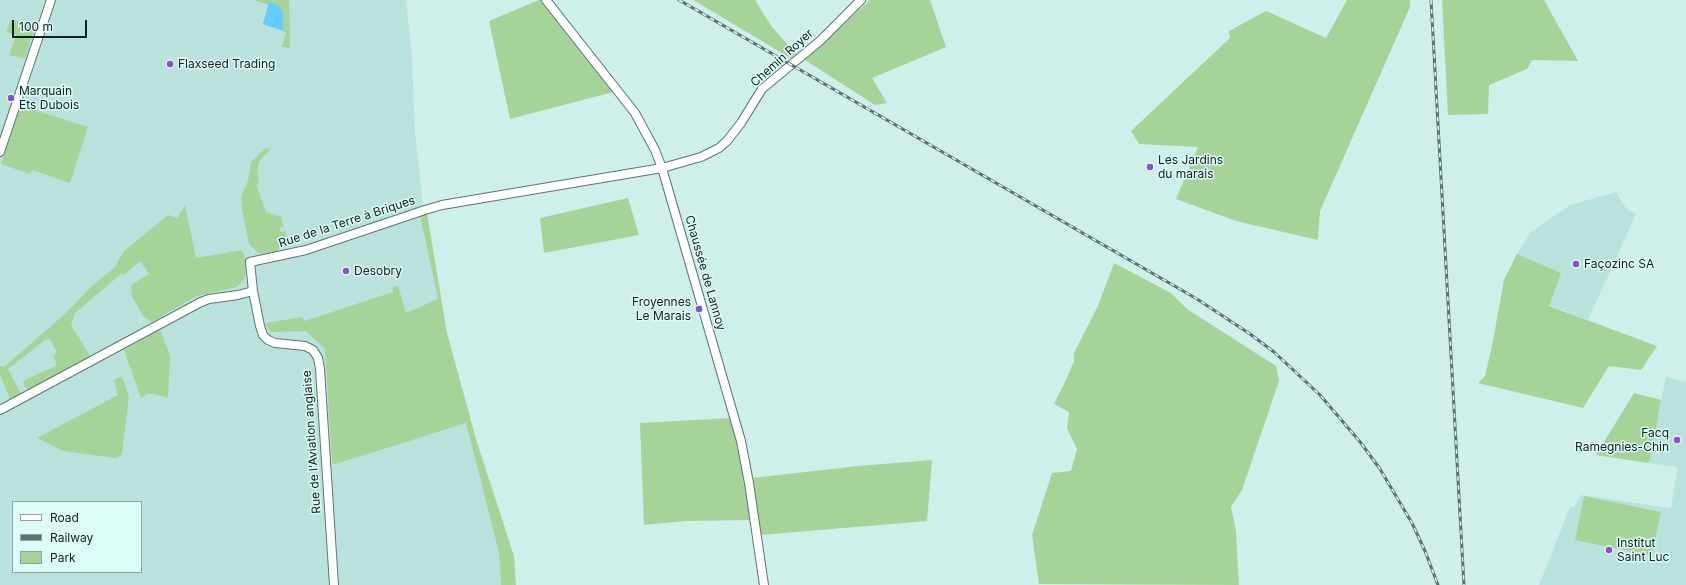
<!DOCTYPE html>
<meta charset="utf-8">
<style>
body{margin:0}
#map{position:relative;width:1686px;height:585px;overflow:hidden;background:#cfefea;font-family:Inter,sans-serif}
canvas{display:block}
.legend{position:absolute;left:12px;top:501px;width:130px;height:72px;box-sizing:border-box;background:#dcfcf7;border:1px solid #8ca4a0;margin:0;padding:5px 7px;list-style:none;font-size:12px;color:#131f1d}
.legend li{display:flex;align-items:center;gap:8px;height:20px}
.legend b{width:20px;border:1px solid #8ca4a0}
.scale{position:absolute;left:12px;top:20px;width:75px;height:18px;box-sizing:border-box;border:2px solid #131f1d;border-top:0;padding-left:5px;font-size:12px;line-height:14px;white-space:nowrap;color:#131f1d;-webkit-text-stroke:3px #dcfcf7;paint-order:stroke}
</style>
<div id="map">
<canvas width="1686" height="585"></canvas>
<ul class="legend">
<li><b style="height:5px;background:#fff"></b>Road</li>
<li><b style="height:5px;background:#5d716e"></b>Railway</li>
<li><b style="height:11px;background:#a6d398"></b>Park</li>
</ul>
<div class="scale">100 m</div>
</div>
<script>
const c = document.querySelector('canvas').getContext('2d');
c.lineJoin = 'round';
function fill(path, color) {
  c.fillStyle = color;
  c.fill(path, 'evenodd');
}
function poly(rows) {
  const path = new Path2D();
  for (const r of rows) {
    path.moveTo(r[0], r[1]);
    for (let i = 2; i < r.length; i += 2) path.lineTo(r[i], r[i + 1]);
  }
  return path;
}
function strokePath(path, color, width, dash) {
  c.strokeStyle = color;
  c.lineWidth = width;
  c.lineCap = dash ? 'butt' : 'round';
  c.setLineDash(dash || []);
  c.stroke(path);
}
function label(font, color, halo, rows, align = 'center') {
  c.font = font + ' Inter,sans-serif';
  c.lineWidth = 3;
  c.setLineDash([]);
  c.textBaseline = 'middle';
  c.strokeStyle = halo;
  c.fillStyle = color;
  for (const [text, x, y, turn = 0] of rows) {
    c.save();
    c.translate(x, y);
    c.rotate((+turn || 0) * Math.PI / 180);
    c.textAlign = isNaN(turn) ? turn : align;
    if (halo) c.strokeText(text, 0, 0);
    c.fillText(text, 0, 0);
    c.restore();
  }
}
const built = poly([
 [0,0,406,0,412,58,415,133,423,207,420,215,466,422,499,553,501,585,0,585],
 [13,502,141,502,141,572,13,572],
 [1616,192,1622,203,1627,209,1636,214,1588,320,1549,305,1560,273,1517,254,1531,232,1570,205],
 [1666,377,1686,382,1686,585,1539,585,1570,507,1574,507,1581,495,1671,508,1678,467,1648,463]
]);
const green = poly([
 [254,0,289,0,290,48,282,47,286,33,283,31,283,13,269,2,269,5],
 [539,0,541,0,613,92,510,119,489,21],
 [693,0,755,0,772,27,796,54,792,59],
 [870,0,930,0,946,47,872,78,887,103,875,105,805,60],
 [1347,0,1410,0,1410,7,1320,211,1318,240,1236,221,1176,199,1198,147,1139,144,1131,131,1230,38,1229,31,1266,11,1326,38],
 [1442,0,1544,0,1578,61,1532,60,1527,69,1489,85,1488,114,1448,115],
 [11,20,33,23,35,26,25,59,9,55,16,35,6,32],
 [28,108,88,127,70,183,32,170,30,174,1,164,17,114,21,110],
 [266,148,270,149,259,162,257,171,259,183,256,184,266,212,281,217,284,226,279,228,281,232,285,231,287,238,276,252,263,254,258,253,249,244,242,209,241,196,248,181,251,162],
 [628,198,639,235,544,253,540,218],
 [185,205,196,258,242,250,246,261,245,278,237,287,197,296,152,322,144,317,132,297,131,285,149,274,140,261,124,275,122,273,75,313,71,325,90,356,28,391,23,383,25,380,57,365,53,356,57,353,50,339,45,340,8,369,21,394,10,399,0,375,0,366,4,367,66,313,91,287,116,266,123,252,168,215,177,218],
 [427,213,447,333,476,439,514,556,516,585,501,585,499,553,466,423,336,464,332,463,325,349,306,331,271,332,265,323,302,317,305,321,393,292,392,287,398,286,406,313,438,299,420,215],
 [1517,254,1561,273,1549,306,1657,346,1641,370,1609,366,1583,408,1478,383,1485,376,1492,346,1504,280],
 [1114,263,1171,293,1187,309,1276,366,1279,381,1242,490,1231,507,1236,531,1239,585,1039,584,1032,535,1052,473,1071,471,1077,449,1067,428,1069,412,1054,404,1066,380,1074,361,1074,353,1098,306],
 [160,329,170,356,168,398,155,394,147,394,141,398,124,350],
 [120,377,122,377,129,396,122,454,120,456,115,458,63,451,37,438,118,395,114,380],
 [1634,393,1661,400,1650,460,1648,463,1596,455],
 [730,418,740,453,751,520,686,521,644,525,640,423],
 [932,460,927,521,761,535,752,478,858,466],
 [1584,496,1661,512,1652,556,1575,540]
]);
const water = poly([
 [269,2,278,5,283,13,283,31,263,24]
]);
const secondary = poly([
 [546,0,635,113,655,150,662,168,741,441,749,483,764,585],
 [0,152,51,0],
 [0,410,201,302,209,299,238,295,253,291],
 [334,585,320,369,318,358,313,350,305,346,275,343,268,340,263,335,260,326,253,291,250,262,306,250,425,210,442,205,662,168,701,157,719,148,727,141,741,123,762,89,821,40,861,0]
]);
const rail = poly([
 [679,0,1197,299,1250,334,1274,352,1320,395,1361,443,1380,469,1412,523,1425,551,1438,585],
 [1431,0,1464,585]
]);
const markers = [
 [170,64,4,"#8750c7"],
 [11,98,4,"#8750c7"],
 [1150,167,4,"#8750c7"],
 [1576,264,4,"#8750c7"],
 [346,271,4,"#8750c7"],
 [699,309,4,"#8750c7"],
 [1677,440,4,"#8750c7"],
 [1609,550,4,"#8750c7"]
];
const streetNames = [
 ["Chemin Royer",782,58,-42],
 ["Rue de la Terre à Briques",347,222,-18],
 ["Chaussée de Lannoy",705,273,74],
 ["Rue de l'Aviation anglaise",312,442,-94]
];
const poiNames = [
 ["Flaxseed Trading",178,64],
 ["Marquain",19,91],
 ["Ets Dubois",19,105],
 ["Les Jardins",1158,160],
 ["du marais",1158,174],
 ["Façozinc SA",1584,264],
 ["Desobry",354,271],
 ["Froyennes",691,302,"right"],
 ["Le Marais",691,316,"right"],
 ["Facq",1669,433,"right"],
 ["Ramegnies-Chin",1669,447,"right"],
 ["Institut",1617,543],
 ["Saint Luc",1617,557]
];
fill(built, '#bae2dc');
fill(green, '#a6d398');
fill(water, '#63cbfd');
strokePath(secondary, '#5b7773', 10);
strokePath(secondary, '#fff', 8);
strokePath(rail, '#5d716e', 3);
strokePath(rail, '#dcfcf7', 1.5, [4.5]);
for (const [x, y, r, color] of markers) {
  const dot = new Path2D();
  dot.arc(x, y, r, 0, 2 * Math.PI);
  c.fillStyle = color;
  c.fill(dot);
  strokePath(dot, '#dcfcf7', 1.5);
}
label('12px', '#131f1d', '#dcfcf7', streetNames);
label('12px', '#131f1d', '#dcfcf7', poiNames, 'left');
</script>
